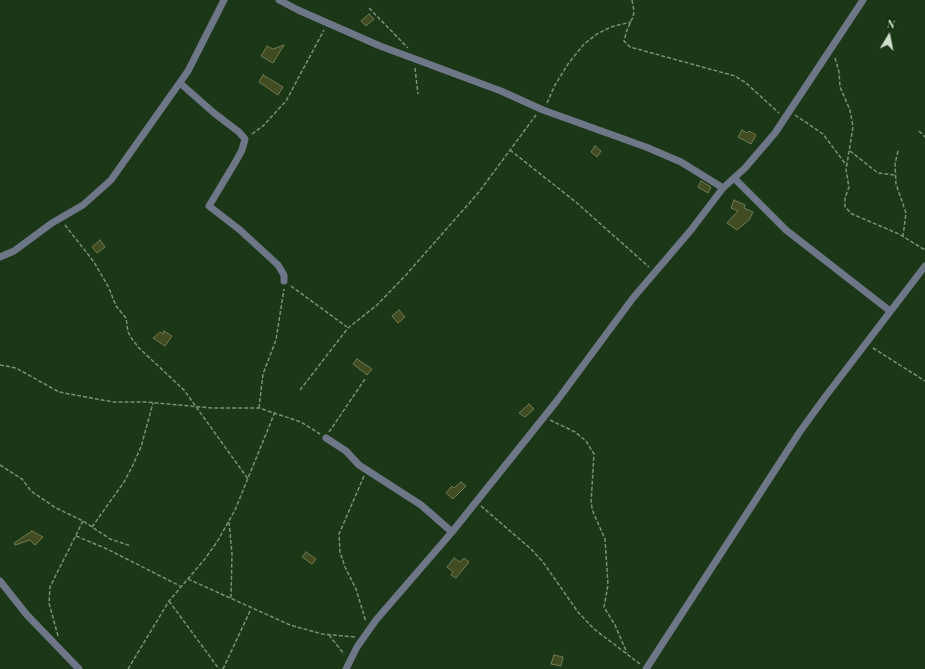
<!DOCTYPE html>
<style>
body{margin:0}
#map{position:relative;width:925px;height:669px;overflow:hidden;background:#1c3718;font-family:"Playfair Display",serif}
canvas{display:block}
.north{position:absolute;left:869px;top:16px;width:40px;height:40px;-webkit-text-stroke:3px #122d0e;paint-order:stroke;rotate:10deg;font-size:11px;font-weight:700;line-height:16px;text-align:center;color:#cfe0cd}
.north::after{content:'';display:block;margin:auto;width:14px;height:18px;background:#cfe0cd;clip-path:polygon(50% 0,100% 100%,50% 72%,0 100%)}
</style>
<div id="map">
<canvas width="925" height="669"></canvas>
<div class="north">N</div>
</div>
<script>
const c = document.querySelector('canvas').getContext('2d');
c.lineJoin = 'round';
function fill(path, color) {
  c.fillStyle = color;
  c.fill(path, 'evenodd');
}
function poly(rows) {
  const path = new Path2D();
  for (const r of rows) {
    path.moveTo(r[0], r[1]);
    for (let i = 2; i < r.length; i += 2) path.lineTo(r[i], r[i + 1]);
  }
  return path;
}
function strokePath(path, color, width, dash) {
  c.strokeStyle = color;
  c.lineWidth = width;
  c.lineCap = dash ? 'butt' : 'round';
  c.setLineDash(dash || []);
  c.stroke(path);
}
const building = poly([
 [369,14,374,19,366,26,361,21,369,14],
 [284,45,273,63,261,56,267,46,273,49,284,45],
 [263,75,283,87,278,95,259,82,263,75],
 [742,130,747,133,749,131,756,135,751,144,738,137,742,130],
 [595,146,601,151,597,157,591,152,595,146],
 [701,181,711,187,708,193,698,187,701,181],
 [734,200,745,205,744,208,753,212,749,220,737,230,727,223,738,211,731,208,734,200],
 [100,240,105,247,97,253,92,247,100,240],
 [399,310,405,317,398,323,392,316,399,310],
 [164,331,172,336,165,346,153,338,160,332,163,334,164,331],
 [357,359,372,369,367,375,353,364,357,359],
 [529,404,534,409,525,417,519,413,529,404],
 [461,482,466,486,453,499,446,493,452,486,454,488,461,482],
 [32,531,43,537,35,545,30,540,15,545,14,543,32,531],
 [306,552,316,559,312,564,302,557,306,552],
 [454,558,460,562,464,558,469,562,456,578,451,575,453,572,447,567,454,558],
 [554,655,563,657,561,666,551,664,554,655]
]);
const path = poly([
 [632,0,634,11,633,17,627,30,624,41,630,47,735,76,746,83,779,113],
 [369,8,408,48],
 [835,58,839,72,840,87,850,110,853,127,846,170,849,187,845,198,845,207,852,214,899,234,925,250],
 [415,68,418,94],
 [547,103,555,85,568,64,584,44,597,34,611,27,631,22],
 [795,115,823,134,847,166],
 [919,131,925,137],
 [252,134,263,126,286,101,324,30],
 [510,150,577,203,649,267],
 [850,151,878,173,895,175],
 [898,151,895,164,896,184,906,213,903,236],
 [65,225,94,262,109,288,116,306,126,318,128,332,132,339,139,348,184,390,248,479],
 [291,286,347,327],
 [873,348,925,381],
 [0,365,16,368,59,392,113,402,146,402,212,408,259,408,301,422,320,434],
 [300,390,348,328,377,305,406,275,479,192,536,115],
 [259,408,263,374,276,340,284,289],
 [550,420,575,432,586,441,594,454,591,503,593,512,605,539,608,585,604,607,615,625,627,653],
 [329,432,365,379],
 [0,465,22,479,31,491,56,508,83,521,110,539,131,546],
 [364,476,339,534,340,552,345,567,356,589,366,622],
 [481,506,531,549,543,562,578,612,594,629,640,664],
 [229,522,232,554,231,598],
 [92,527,124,482,132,467,141,447,153,403],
 [76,536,107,549,180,586],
 [188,579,290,625,322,634,355,637],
 [169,601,219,669],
 [329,635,344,654],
 [58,636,49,603,50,587,83,521],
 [128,669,169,601,204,560,217,542,235,510,275,412],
 [223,669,251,609]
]);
const street = poly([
 [279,0,298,10,380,46,501,91,543,110,646,147,681,162,723,188],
 [180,83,214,113,239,132,245,139,242,150,236,161,209,206,240,230,278,265,284,275,284,281],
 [734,178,786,230,890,311],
 [0,257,14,251,52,223,83,205,111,180,188,71,224,0],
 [326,438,346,451,359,465,421,505,452,532],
 [0,581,27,615,79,669],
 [346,669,357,647,376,620,452,532,556,402,633,298,691,230,723,188,745,168,775,133,863,0],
 [646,669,799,433,825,397,925,266]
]);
fill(building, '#414c23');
strokePath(building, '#707c52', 1);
strokePath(path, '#7a9077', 1.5, [4, 2]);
strokePath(street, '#6e7788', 7);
</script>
